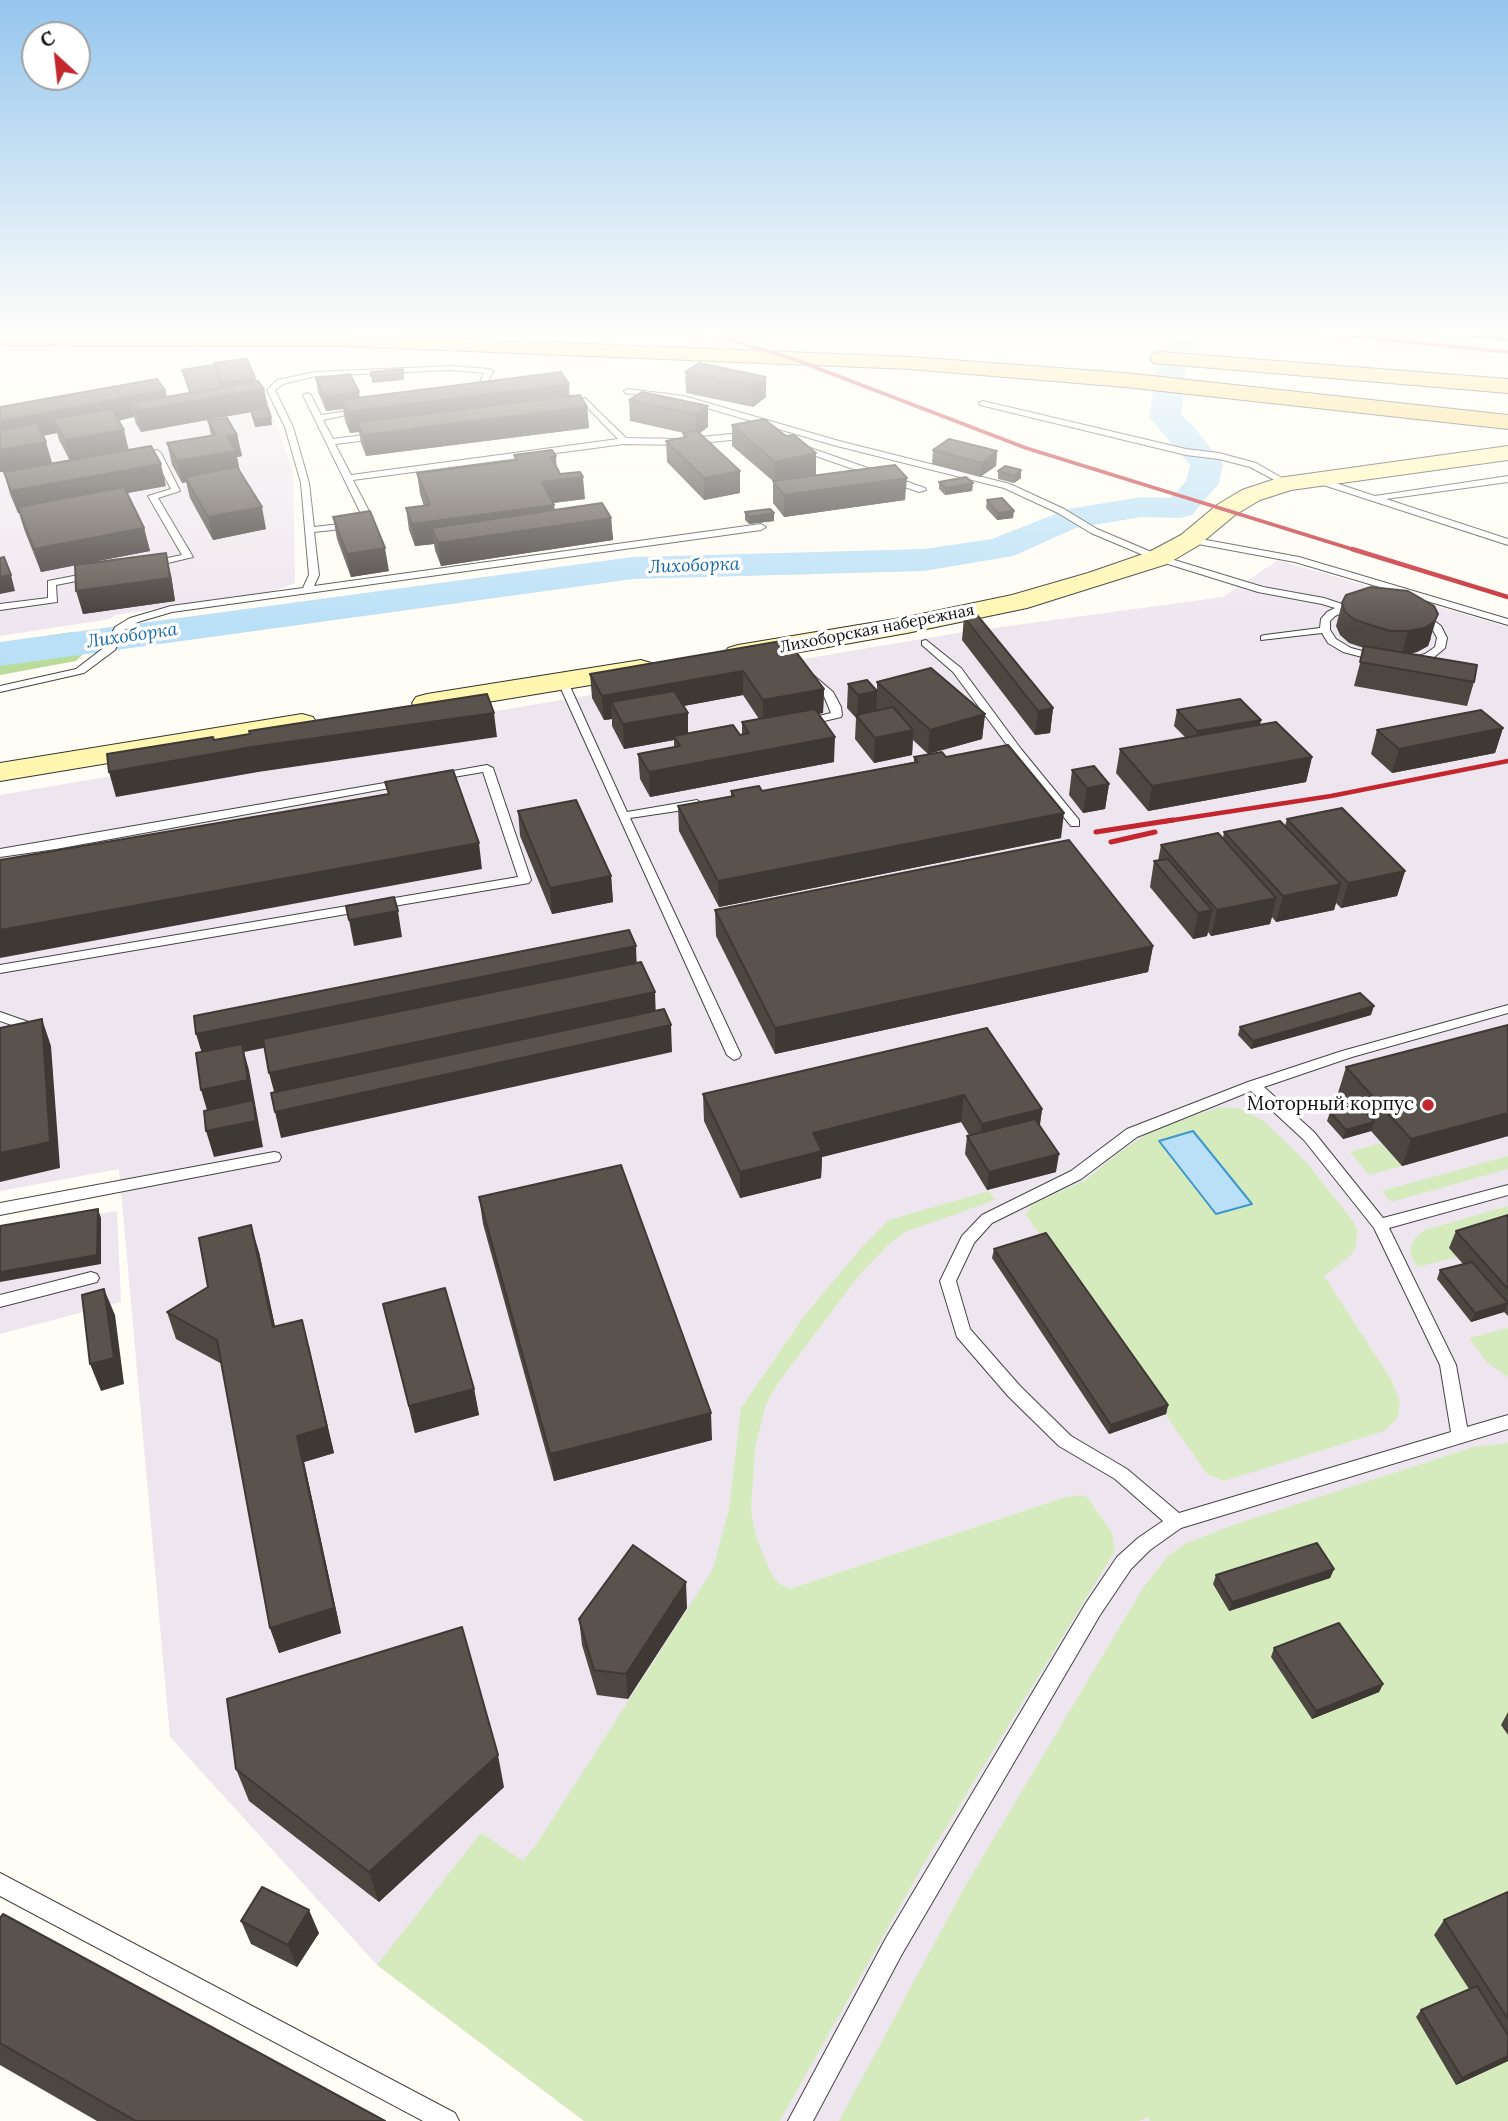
<!DOCTYPE html>
<meta charset="utf-8">
<style>
body{margin:0}
#map{position:relative;width:1508px;height:2121px;overflow:hidden;background:#fffdf5;font-family:Lora,serif}
canvas{display:block}
.north{position:absolute;left:21px;top:21px;width:70px;height:70px;box-sizing:border-box;background:#fff;border:2px solid #a0a0a0;border-radius:50%;rotate:333deg;font-size:19px;font-weight:700;line-height:28px;text-align:center;color:#111}
.north::after{content:'';display:block;margin:auto;width:24px;height:32px;background:#c4262e;clip-path:polygon(50% 0,100% 100%,50% 72%,0 100%)}
</style>
<div id="map">
<canvas width="1508" height="2121"></canvas>
<div class="north">С</div>
</div>
<script>
const c = document.querySelector('canvas').getContext('2d');
c.lineJoin = 'round';
function fill(path, color) {
  c.fillStyle = color;
  c.fill(path, 'evenodd');
}
function poly(rows) {
  const path = new Path2D();
  for (const r of rows) {
    path.moveTo(r[0], r[1]);
    for (let i = 2; i < r.length; i += 2) path.lineTo(r[i], r[i + 1]);
  }
  return path;
}
function strokePath(path, color, width, dash) {
  c.strokeStyle = color;
  c.lineWidth = width;
  c.lineCap = dash ? 'butt' : 'round';
  c.setLineDash(dash || []);
  c.stroke(path);
}
function label(font, color, halo, rows, align = 'center') {
  c.font = font + ' Lora,serif';
  c.lineWidth = 7;
  c.setLineDash([]);
  c.textBaseline = 'middle';
  c.strokeStyle = halo;
  c.fillStyle = color;
  for (const [text, x, y, turn = 0] of rows) {
    c.save();
    c.translate(x, y);
    c.rotate((+turn || 0) * Math.PI / 180);
    c.textAlign = isNaN(turn) ? turn : align;
    if (halo) c.strokeText(text, 0, 0);
    c.fillText(text, 0, 0);
    c.restore();
  }
}
const industrial = poly([
 [267,400,293,471,295,583,271,592,115,615,110,619,0,636,0,443],
 [1278,560,1508,627,1508,2121,584,2121,377,1965,170,1737,119,1169,0,1191,0,795,957,633,1223,597],
 [117,1211,121,1302,0,1334,0,1229]
]);
const green = poly([
 [1220,1107,1238,1108,1264,1121,1307,1163,1352,1220,1357,1229,1356,1246,1352,1254,1324,1276,1392,1381,1400,1403,1398,1417,1384,1431,1224,1481,1207,1474,1026,1215,1031,1205,1086,1180,1117,1154,1156,1128],
 [1381,1143,1402,1166,1369,1175,1350,1152],
 [1508,1156,1508,1169,1391,1202,1382,1191],
 [989,1191,995,1200,905,1232,888,1245,861,1273,778,1383,766,1404,755,1448,751,1512,757,1540,773,1577,778,1583,790,1589,1066,1497,1081,1495,1087,1497,1112,1533,1115,1551,923,1865,780,2121,584,2121,377,1965,481,1833,523,1861,536,1845,713,1569,729,1509,741,1408,805,1315,863,1246,889,1220],
 [1508,1206,1508,1231,1457,1257,1418,1267,1412,1259,1410,1248,1415,1238,1425,1230],
 [1508,1328,1508,1377,1487,1362,1469,1338],
 [1508,1443,1508,2121,1150,2121,1148,2117,1139,2121,839,2121,963,1890,1143,1588,1169,1555,1187,1543,1236,1524,1474,1447]
]);
const forest = poly([
 [72,632,82,635,87,641,82,655,76,661,0,675,0,643]
]);
const water = poly([
 [1193,1131,1252,1204,1216,1214,1159,1141,1193,1131]
]);
const river = poly([
 [1175,333,1204,333,1188,353,1181,415,1195,428,1223,464,1219,483,1192,515,1180,518,1141,517,1076,528,1013,556,924,571,633,579,0,666,0,642,633,557,924,549,992,539,1068,509,1141,497,1171,498,1186,481,1190,465,1149,417,1159,352,1175,333]
]);
const lane = poly([
 [450,366,489,369,493,371,487,384,483,386,479,384,484,373,450,370,316,376,283,384,275,390,293,427,309,483,314,527,357,522,363,518,303,395,307,393,311,395,321,415,361,409,365,411,323,420,333,439,377,433,381,436,377,439,335,444,351,475,618,439,582,402,581,400,585,398,626,438,682,439,750,432,754,435,750,438,682,445,624,444,353,480,373,519,359,527,314,532,319,575,314,586,761,524,766,527,761,530,172,612,138,622,123,631,115,650,84,673,0,692,0,686,76,669,106,646,115,627,130,618,171,606,303,588,309,575,301,483,285,427,267,390,277,380,316,372,450,366],
 [628,389,684,396,839,441,1010,484,1064,509,1097,529,1161,556,1263,587,1324,598,1345,605,1363,602,1409,609,1428,616,1441,626,1447,638,1445,648,1433,658,1411,664,1389,664,1343,652,1328,643,1322,633,1261,640,1261,636,1265,635,1320,628,1321,619,1327,612,1335,608,1322,604,1258,592,1155,560,1091,533,1058,513,1004,488,833,445,680,400,625,393,624,391,628,389],
 [1363,608,1403,614,1420,620,1433,630,1437,638,1435,647,1425,654,1411,658,1389,658,1351,648,1336,639,1330,630,1330,621,1335,616,1346,611,1363,608],
 [983,401,1186,449,1219,453,1256,463,1291,483,1284,485,1250,467,1219,459,1186,455,980,405,979,403,983,401],
 [799,444,925,488,926,490,919,492,796,449,796,445,799,444],
 [157,450,161,453,180,491,158,498,193,557,151,567,148,566,148,562,182,555,148,496,171,489,154,456,135,459,131,456,157,450],
 [1314,476,1375,496,1508,476,1508,482,1386,499,1508,539,1508,545,1311,481,1311,477,1314,476],
 [1190,537,1299,557,1508,619,1508,625,1295,562,1187,542,1187,538,1190,537],
 [94,572,99,575,97,577,56,585,57,602,0,610,0,604,48,598,48,581,94,572],
 [926,640,961,668,1021,749,1079,820,1079,826,1071,826,1014,755,993,756,993,752,1010,749,953,672,922,645,922,641,926,640],
 [812,674,833,692,841,707,842,715,841,717,803,726,797,723,799,721,831,713,824,696,807,677,812,674],
 [563,679,568,682,627,812,697,800,703,804,697,808,630,818,741,1055,739,1058,734,1060,727,1055,558,682,563,679],
 [487,765,493,768,531,880,529,883,0,973,0,965,518,877,483,772,436,780,430,777,436,774,487,765],
 [402,780,406,781,406,785,56,849,0,857,0,849,402,780],
 [1508,1005,1508,1013,1352,1057,1264,1087,1314,1132,1383,1218,1508,1185,1508,1195,1389,1228,1456,1365,1467,1427,1508,1415,1508,1429,1181,1528,1150,1550,1131,1569,1100,1615,902,1954,813,2121,788,2121,886,1938,1086,1603,1117,1557,1138,1538,1163,1521,1115,1479,1059,1446,1008,1396,957,1337,940,1281,962,1236,982,1215,1071,1171,1127,1129,1248,1082,1342,1051,1508,1005],
 [1251,1091,1304,1140,1374,1228,1440,1365,1451,1432,1179,1513,1127,1469,1071,1436,1020,1386,970,1329,956,1281,974,1243,992,1223,1081,1179,1137,1137,1251,1091],
 [0,1012,40,1026,42,1029,35,1033,0,1021,0,1012],
 [274,1152,279,1153,281,1157,279,1161,0,1215,0,1203,274,1152],
 [91,1272,97,1274,99,1278,97,1282,0,1307,0,1295,91,1272],
 [0,1873,455,2113,459,2121,423,2121,0,1896,0,1873]
]);
const secondary = poly([
 [1508,446,1508,460,1291,490,1260,500,1235,515,1199,545,1167,564,1027,608,907,633,738,663,728,660,724,654,728,648,738,645,907,617,1012,595,1088,573,1149,552,1181,535,1217,505,1242,490,1278,478,1508,446],
 [641,660,651,663,655,669,651,675,427,712,416,709,412,703,416,697,427,694,641,660],
 [302,714,313,717,317,723,313,729,0,781,0,763,302,714]
]);
const primary = poly([
 [0,333,345,334,910,357,1125,373,1508,415,1508,429,1125,387,910,369,345,346,0,345,0,333],
 [1161,352,1508,379,1508,393,1153,363,1150,358,1153,353,1161,352]
]);
const railFar2 = poly([
 [707,333,796,360,1026,448,1358,551],
 [1319,333,1508,352],
 [1444,333,1508,340]
]);
const railFar1 = poly([
 [1352,549,1508,597],
 [1161,822,1331,796,1508,761]
]);
const rail = poly([
 [1096,832,1173,820],
 [1111,842,1155,832]
]);
const wall = poly([
 [214,363,255,378,256,382,264,389,272,425,255,427,251,412,141,432,136,424,134,417,118,421,129,450,166,486,127,493,144,528,150,551,82,564,171,575,175,601,83,614,75,565,41,572,24,529,19,513,18,513,10,494,4,472,70,461,59,440,57,433,43,436,52,463,0,472,0,407,165,390,167,397,189,393,182,370,216,371],
 [403,369,404,380,372,383,371,372],
 [685,372,766,377,766,397,753,407,686,393],
 [316,378,359,392,359,398,570,396,587,407,589,428,366,456,361,443,359,432,350,433,345,421,343,409,326,411,318,392],
 [629,400,708,406,708,427,700,433,740,471,740,493,704,500,667,462,666,441,683,438,683,433,684,433,630,421],
 [208,421,237,435,242,456,237,457,240,472,266,529,213,540,190,498,186,482,182,483,172,465,167,443,211,436],
 [732,425,786,436,816,453,816,475,905,500,784,517,773,503,773,481,732,446],
 [933,450,997,451,996,466,980,477,932,464],
 [514,455,557,468,560,474,585,499,553,503,555,510,611,518,613,540,441,566,435,550,434,544,415,546,409,530,406,508,424,506,420,494,417,473,515,460],
 [1021,470,1021,478,1014,483,998,479,998,471],
 [939,482,973,483,972,491,945,495,939,489],
 [987,500,1013,518,997,520,986,508],
 [745,512,774,513,774,521,749,524,745,520],
 [333,517,389,571,351,577,337,539],
 [1342,603,1431,638,1428,646,1417,652,1407,654,1474,682,1467,706,1354,686,1364,648,1349,643,1340,635,1336,626],
 [964,617,1053,708,1050,733,1035,735,962,640],
 [787,640,824,689,823,713,818,714,834,762,650,797,640,779,638,754,674,747,674,740,624,749,612,726,612,719,604,720,592,698,590,674],
 [743,695,759,719,742,722,742,735,688,733,683,706],
 [877,682,985,714,982,739,928,754,913,740,912,755,874,763,855,739,856,718,847,708,848,684,877,691],
 [1177,710,1261,720,1260,724,1312,757,1306,782,1148,811,1116,773,1120,749,1185,737,1174,726],
 [1503,728,1495,753,1392,773,1371,754,1377,730],
 [914,757,946,757,1061,838,719,907,679,831,678,806,731,796,731,791,762,791,914,762],
 [1072,770,1109,784,1105,809,1083,813,1069,795],
 [518,811,611,876,613,902,552,914,520,836],
 [1287,819,1405,871,1397,896,1341,908,1336,903,1334,910,1276,922,1272,917,1270,924,1211,936,1208,932,1207,936,1193,939,1150,887,1154,861,1158,861,1161,845,1223,838,1224,832,1285,826],
 [715,910,1153,946,1148,972,775,1054,716,936],
 [1371,1015,1251,1049,1238,1035,1240,1027],
 [1508,1025,1508,1136,1402,1166,1371,1131,1343,1139,1327,1121,1330,1112,1350,1107,1338,1093,1346,1067],
 [987,1028,1042,1109,1040,1125,1056,1172,987,1190,965,1154,967,1136,969,1135,961,1122,822,1157,821,1178,740,1198,704,1121,703,1094],
 [479,1197,712,1440,554,1481,483,1224],
 [1508,1215,1508,1316,1504,1312,1471,1322,1437,1279,1440,1270,1463,1264,1449,1248,1456,1231],
 [994,1249,1168,1405,1166,1414,1109,1434,992,1258],
 [259,1252,275,1327,309,1346,334,1453,304,1462,341,1633,279,1653,270,1628,222,1364,176,1339,167,1312,208,1287],
 [383,1304,474,1389,479,1415,415,1433],
 [1334,1569,1330,1578,1229,1611,1213,1584,1216,1575],
 [687,1608,628,1699,597,1695,582,1645,579,1619],
 [1274,1648,1383,1684,1379,1692,1312,1719,1271,1657],
 [1508,1712,1508,1735,1501,1725],
 [236,1769,504,1787,379,1902,249,1801],
 [1508,1892,1508,2061,1456,2085,1416,2017,1421,2010,1469,1989,1434,1935,1444,1920],
 [0,1918,385,2121,97,2121,0,2065],
 [241,1921,319,1933,297,1967,251,1944]
]);
const shadedWall = poly([
 [766,377,766,397,753,407,753,386],
 [255,378,257,390,264,389,268,409,141,432,136,411,131,403,134,417,61,433,53,419,57,433,0,443,0,421,165,390,169,405,225,396,222,383],
 [569,384,570,404,358,422,359,432,350,433,347,412],
 [359,392,361,406,341,400,343,409,326,411,324,397],
 [708,406,708,427,696,436,696,415],
 [587,407,589,428,366,456,363,435],
 [271,418,272,425,255,427,254,420],
 [124,430,129,451,71,462,65,440],
 [237,435,242,456,237,457,240,472,185,477,186,482,182,483,177,461,227,436],
 [46,442,52,463,0,472,0,450],
 [997,451,996,466,980,477,982,463],
 [816,453,816,475,775,483,775,462],
 [556,456,557,478,551,457],
 [161,464,166,486,18,513,11,491],
 [1021,470,1021,478,1014,483,1015,476],
 [740,471,740,493,704,500,704,478],
 [583,477,585,499,544,504,542,482],
 [907,478,905,500,784,517,784,495],
 [973,483,972,491,945,495,946,488],
 [554,505,556,526,611,518,613,540,441,566,438,543,432,528,434,544,415,546,412,524],
 [262,507,266,529,213,540,208,517],
 [1014,511,1013,518,997,520,998,513],
 [774,513,774,521,749,524,749,517],
 [144,528,150,551,41,572,34,549],
 [385,548,389,571,351,577,347,554],
 [166,553,171,575,175,601,83,614,76,591],
 [11,575,15,591,0,594,0,577],
 [1438,614,1428,646,1417,652,1402,655,1408,631],
 [743,671,743,695,619,718,611,702,612,719,604,720,602,696],
 [824,689,823,713,763,724,763,700],
 [877,691,876,715,857,716,858,695],
 [1053,708,1050,733,1035,735,1038,711],
 [494,713,497,737,258,772,116,797,109,772,252,747],
 [688,713,688,737,674,736,674,740,624,749,623,724],
 [985,714,982,739,928,754,930,730],
 [1261,720,1257,736,1194,747,1197,731],
 [1503,728,1495,753,1392,773,1399,749],
 [913,730,912,755,874,763,875,738],
 [835,737,834,762,650,797,649,772],
 [1312,757,1306,782,1148,811,1152,786],
 [1109,784,1105,809,1083,813,1087,788],
 [1064,813,1061,838,719,907,718,881],
 [479,843,482,869,0,958,0,930],
 [1405,871,1397,896,1341,908,1348,883],
 [611,876,613,902,552,914,550,888],
 [1341,884,1334,910,1276,922,1283,896],
 [1276,898,1270,924,1211,936,1217,910],
 [1212,910,1207,936,1193,939,1198,913],
 [398,911,402,937,354,946,349,920],
 [636,946,637,972,244,1052,249,1070,263,1147,214,1157,206,1131,209,1117,201,1090,204,1060,196,1034],
 [1153,946,1148,972,775,1054,775,1028],
 [655,992,656,1019,276,1099,269,1073],
 [1374,1006,1371,1015,1251,1049,1253,1041],
 [42,1019,51,1046,60,1168,0,1182,0,1153],
 [671,1025,672,1052,281,1138,275,1112],
 [964,1095,961,1122,822,1157,821,1178,740,1198,740,1172,813,1133],
 [1042,1109,1038,1135,978,1150,982,1124],
 [1508,1113,1508,1136,1402,1166,1411,1139],
 [1374,1122,1371,1131,1343,1139,1346,1130],
 [1059,1154,1056,1172,987,1190,989,1172],
 [98,1209,101,1218,101,1264,0,1282,0,1272],
 [251,1225,259,1252,281,1354,273,1327],
 [104,1289,115,1315,124,1384,101,1391,90,1364],
 [1508,1303,1504,1312,1471,1322,1475,1313],
 [302,1320,334,1453,304,1462,341,1633,279,1653,270,1628,297,1436],
 [474,1389,479,1415,415,1433,409,1406],
 [1168,1405,1166,1414,1109,1434,1111,1425],
 [711,1413,712,1440,554,1481,550,1454],
 [1334,1569,1330,1578,1229,1611,1232,1602],
 [686,1582,687,1608,628,1699,626,1674],
 [1383,1684,1379,1692,1312,1719,1316,1711],
 [498,1755,504,1787,379,1902,369,1872],
 [309,1910,319,1933,297,1967,288,1945],
 [1508,2056,1508,2061,1456,2085,1462,2078]
]);
const building = poly([
 [247,359,255,378,222,383,214,363,247,359],
 [699,363,766,377,753,386,685,372,699,363],
 [214,365,222,388,191,393,182,370,214,365],
 [403,369,403,374,371,376,371,372,403,369],
 [561,372,569,384,347,412,341,400,561,372],
 [350,374,359,392,324,397,316,378,350,374],
 [157,379,165,390,42,414,0,421,0,407,157,379],
 [258,381,264,389,136,411,131,403,258,381],
 [642,392,708,406,696,415,629,400,642,392],
 [580,395,587,407,363,435,358,422,580,395],
 [268,408,271,418,254,420,251,410,268,408],
 [112,409,124,430,65,440,53,419,112,409],
 [227,418,237,435,227,436,236,451,177,461,167,443,216,435,208,421,227,418],
 [764,419,786,436,794,435,816,453,775,462,732,425,764,419],
 [37,423,46,442,0,450,0,430,37,423],
 [697,431,740,471,704,478,666,441,687,437,683,433,697,431],
 [949,439,997,451,982,463,933,450,949,439],
 [151,446,161,464,11,491,4,472,151,446],
 [552,450,556,456,551,457,560,474,580,472,583,477,542,482,554,505,412,524,406,508,430,505,417,473,517,460,514,455,552,450],
 [895,465,907,478,784,495,773,481,895,465],
 [1005,466,1021,470,1015,476,998,471,1005,466],
 [237,467,262,507,208,517,185,477,237,467],
 [966,477,973,483,946,488,939,482,966,477],
 [124,487,144,528,34,549,18,507,124,487],
 [1002,498,1014,511,998,513,987,500,1002,498],
 [602,503,611,518,438,543,432,528,602,503],
 [770,509,774,513,749,517,745,512,770,509],
 [370,511,385,548,347,554,333,517,370,511],
 [166,553,170,578,76,591,75,565,166,553],
 [4,557,11,575,0,577,0,558,4,557],
 [1371,587,1408,591,1434,606,1438,614,1434,622,1424,628,1408,631,1390,631,1355,620,1345,612,1342,603,1346,595,1371,587],
 [977,615,1053,708,1038,711,964,617,977,615],
 [787,640,824,689,763,700,743,671,602,696,590,674,787,640],
 [1364,646,1477,665,1474,682,1360,662,1364,646],
 [931,668,985,714,930,730,877,682,931,668],
 [867,680,877,691,858,695,848,684,867,680],
 [674,691,688,713,623,724,611,702,674,691],
 [487,694,494,713,252,747,109,772,107,754,213,737,214,740,250,734,249,731,487,694],
 [1240,699,1261,720,1197,731,1177,710,1240,699],
 [893,707,913,730,875,738,856,715,893,707],
 [815,709,835,737,649,772,638,754,680,746,674,736,733,725,740,735,749,733,742,722,815,709],
 [1481,710,1503,728,1399,749,1377,730,1481,710],
 [1276,722,1312,757,1152,786,1120,749,1276,722],
 [1008,745,1064,813,718,881,678,806,734,796,731,791,759,786,762,791,918,762,914,757,942,752,946,757,1008,745],
 [1094,766,1109,784,1087,788,1072,770,1094,766],
 [453,770,479,843,0,930,0,860,389,794,385,782,453,770],
 [576,800,611,876,550,888,518,811,576,800],
 [1342,808,1405,871,1348,883,1287,819,1342,808],
 [1280,821,1341,884,1283,896,1224,832,1280,821],
 [1218,833,1276,898,1217,910,1161,845,1218,833],
 [1069,840,1153,946,775,1028,715,910,1069,840],
 [1168,859,1212,910,1198,913,1154,861,1168,859],
 [394,897,398,911,349,920,346,906,394,897],
 [629,930,636,946,196,1034,194,1016,629,930],
 [641,962,655,992,269,1073,263,1039,641,962],
 [1360,993,1374,1006,1253,1041,1240,1027,1360,993],
 [664,1009,671,1025,275,1112,271,1093,664,1009],
 [42,1019,50,1142,0,1153,0,1028,42,1019],
 [1508,1025,1508,1113,1411,1139,1346,1067,1508,1025],
 [987,1028,1042,1109,982,1124,964,1095,813,1133,822,1151,740,1172,703,1094,987,1028],
 [242,1044,248,1080,201,1090,196,1053,242,1044],
 [253,1100,256,1121,206,1131,204,1111,253,1100],
 [1358,1104,1374,1122,1346,1130,1330,1112,1358,1104],
 [1035,1119,1059,1154,989,1172,967,1136,1035,1119],
 [621,1165,711,1413,550,1454,479,1197,621,1165],
 [98,1209,97,1255,0,1272,0,1226,98,1209],
 [1508,1215,1508,1289,1456,1231,1508,1215],
 [251,1225,273,1327,302,1320,327,1427,297,1436,334,1608,270,1628,217,1340,167,1312,208,1287,199,1238,251,1225],
 [1046,1233,1168,1405,1111,1425,994,1249,1046,1233],
 [1472,1262,1508,1303,1475,1313,1440,1270,1472,1262],
 [445,1288,474,1389,409,1406,383,1304,445,1288],
 [104,1289,114,1358,90,1364,82,1295,104,1289],
 [1317,1543,1334,1569,1232,1602,1216,1575,1317,1543],
 [633,1545,686,1582,626,1674,594,1670,579,1619,633,1545],
 [1339,1623,1383,1684,1316,1711,1274,1648,1339,1623],
 [462,1627,498,1755,369,1872,236,1769,227,1699,462,1627],
 [262,1887,309,1910,288,1945,241,1921,262,1887],
 [1508,1892,1508,2019,1444,1920,1508,1892],
 [3,1914,385,2121,136,2121,0,2043,0,1918,3,1914],
 [1477,1986,1508,2035,1508,2056,1462,2078,1421,2010,1477,1986]
]);
const markers = [
 [1428,1105,7,"#c4262e"]
];
const farStreetnames = [
 ["Лихоборская набережная",877,629,-11]
];
const farWaternames = [
 ["Лихоборка",694,566,-2],
 ["Лихоборка",132,636,-8]
];
const poiNames = [
 ["Моторный корпус",1414,1105]
];
fill(industrial, '#eee6ef');
fill(green, '#d5ebbd');
fill(forest, '#b9dc9c');
fill(water, '#b9e0f7');
strokePath(water, '#3f96cf', 2);
fill(river, '#b9e0f7');
strokePath(lane, '#444', 2);
strokePath(secondary, '#333', 2);
strokePath(primary, '#222', 2);
fill(lane, '#fff');
fill(secondary, '#fff6b0');
fill(primary, '#f9d66b');
strokePath(railFar2, '#c4262e', 3.5);
strokePath(railFar1, '#c4262e', 4.5);
strokePath(rail, '#c4262e', 5);
fill(wall, '#4d4742');
fill(shadedWall, '#3f3936');
fill(building, '#5a524d');
strokePath(building, '#3f3936', 2);
const sky = c.createLinearGradient(0, 0, 0, 630);
sky.addColorStop(0, '#95c6ee');
sky.addColorStop(0.53, '#fffefa');
sky.addColorStop(1, '#fffefa00');
c.fillStyle = sky;
c.fillRect(0, 0, 1508, 630);
for (const [x, y, r, color] of markers) {
  const dot = new Path2D();
  dot.arc(x, y, r, 0, 2 * Math.PI);
  c.fillStyle = color;
  c.fill(dot);
  strokePath(dot, '#fff', 2.5);
}
label('16px', '#111', '#fff', farStreetnames);
label('italic 18px', '#1768a6', '#fff', farWaternames);
label('19px', '#111', '#fff', poiNames, 'right');
</script>
